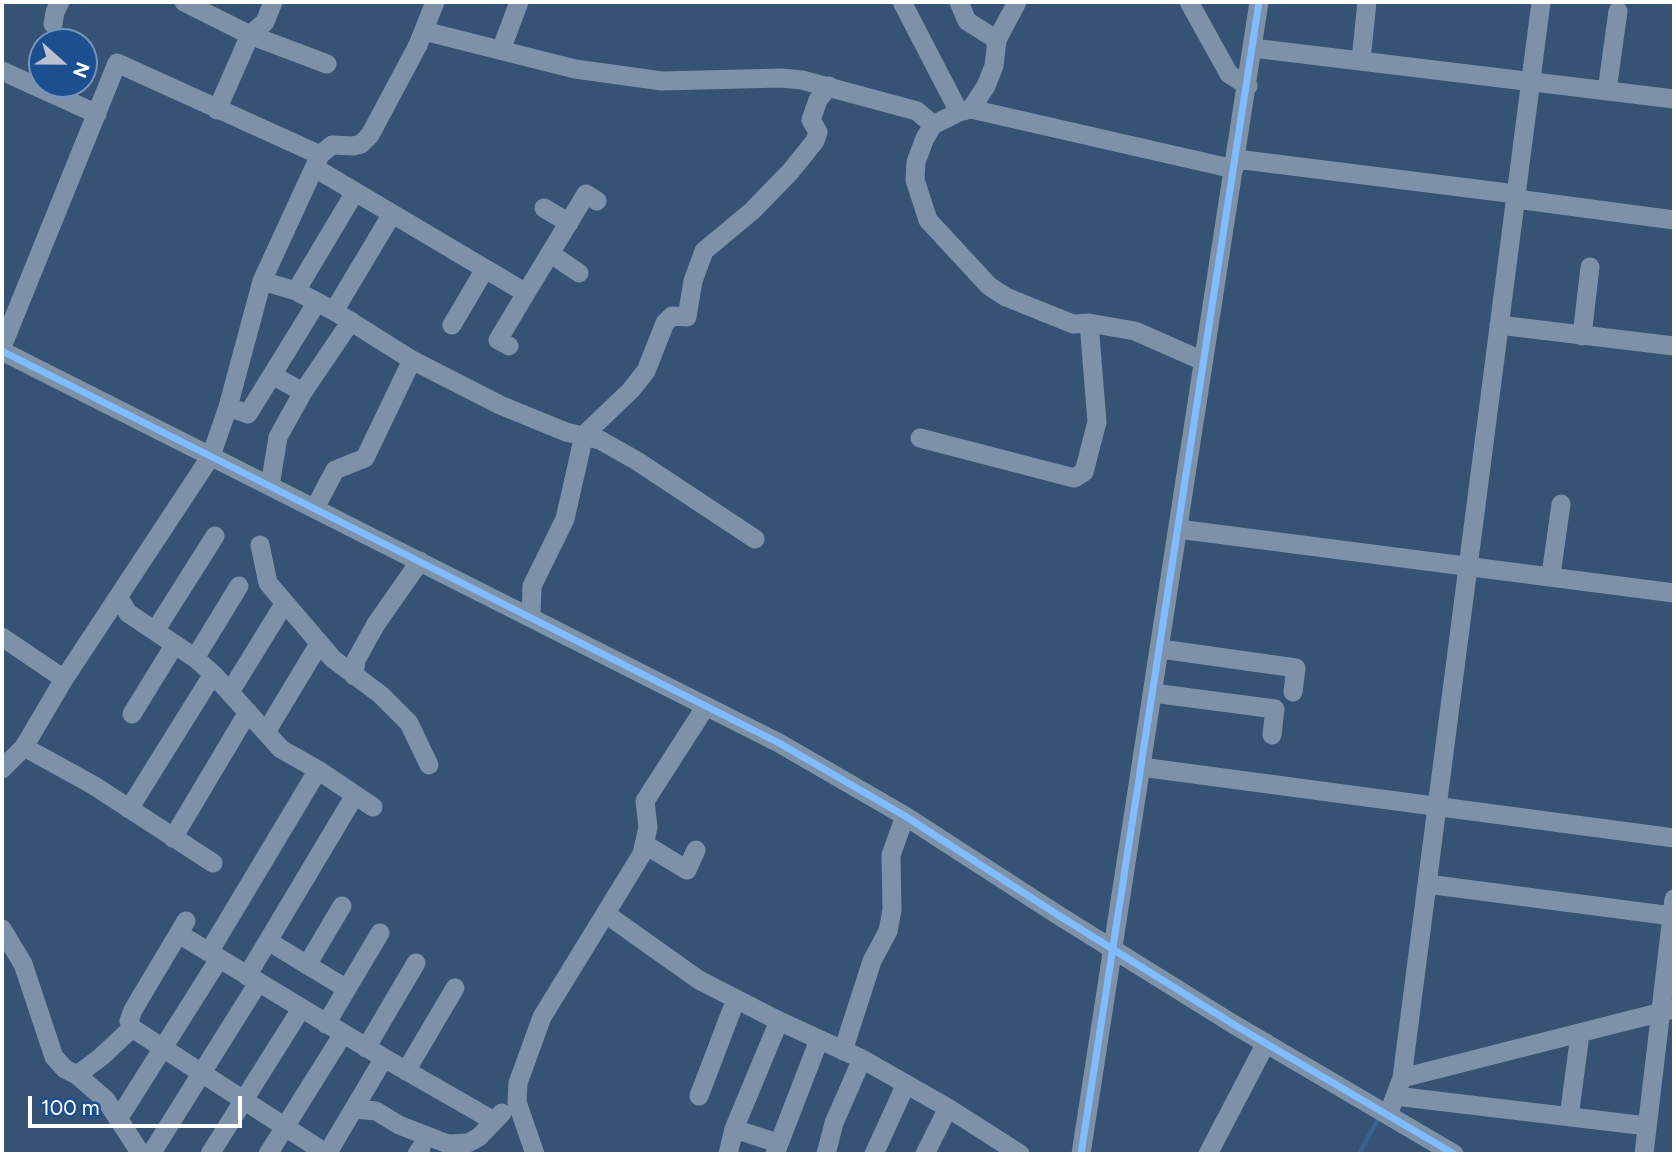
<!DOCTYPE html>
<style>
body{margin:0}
#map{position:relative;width:1676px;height:1156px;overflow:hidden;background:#365274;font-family:Figtree,sans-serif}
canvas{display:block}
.frame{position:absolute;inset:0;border:4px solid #fff;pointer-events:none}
.north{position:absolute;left:28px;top:28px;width:70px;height:70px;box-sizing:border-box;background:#1b4f8f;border:2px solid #7695bc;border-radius:50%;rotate:111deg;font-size:19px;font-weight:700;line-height:28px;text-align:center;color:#fff}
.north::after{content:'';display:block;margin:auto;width:24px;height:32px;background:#b9c2ce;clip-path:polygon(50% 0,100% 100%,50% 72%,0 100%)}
.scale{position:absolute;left:28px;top:1096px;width:214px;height:32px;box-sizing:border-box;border:4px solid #fff;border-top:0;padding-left:9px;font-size:21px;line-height:24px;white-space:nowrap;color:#fff;-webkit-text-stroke:5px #1b4f8f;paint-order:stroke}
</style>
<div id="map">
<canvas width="1676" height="1156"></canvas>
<div class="frame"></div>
<div class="north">N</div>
<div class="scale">100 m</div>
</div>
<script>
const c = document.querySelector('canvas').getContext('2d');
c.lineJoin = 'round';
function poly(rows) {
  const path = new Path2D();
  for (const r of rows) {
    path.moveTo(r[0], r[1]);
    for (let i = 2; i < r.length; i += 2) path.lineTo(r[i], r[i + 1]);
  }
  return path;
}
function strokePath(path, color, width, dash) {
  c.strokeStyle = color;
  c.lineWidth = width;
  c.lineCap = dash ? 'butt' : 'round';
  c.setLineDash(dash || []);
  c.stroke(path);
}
const stream = poly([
 [1359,1154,1377,1121]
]);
const minor = poly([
 [184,2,250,35,327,64],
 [902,2,959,112],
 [959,2,967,21,997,40],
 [1189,2,1229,74,1248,86],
 [53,24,55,12,60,2],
 [424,31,575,69,662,81,781,78,802,80,917,111,933,125],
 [1253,48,1674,99],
 [501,50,519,2],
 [1361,60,1367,2],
 [2,71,97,114],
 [1607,91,1618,11],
 [971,109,986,86,994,66,997,40,1017,2],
 [217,110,250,35,265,22,273,2],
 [1236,159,1516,194],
 [315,168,526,293],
 [1516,199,1674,220],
 [544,208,569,223],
 [551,254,579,273],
 [262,281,296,291,334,311,412,360],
 [296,291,355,192],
 [334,311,392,214],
 [452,325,485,269],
 [1499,325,1674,346],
 [1582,336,1590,267],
 [509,346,498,340,526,293,586,194,597,201],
 [2,347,117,63,320,155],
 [2,351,779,743,905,816,1058,915,1233,1024,1454,1154],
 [1203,361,1135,331,1089,323,1073,324,1006,297,989,286,928,220,915,180,916,162,925,138,933,125,959,112,971,109,1234,169],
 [272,375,303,392],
 [228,407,248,414,317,302],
 [920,438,1074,478,1084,472,1097,422,1089,323],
 [270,486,278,437,303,392,351,321],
 [315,508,335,470,365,458,412,360,500,405,566,432,600,440,637,461,755,539],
 [1178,529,1674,593],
 [260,545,268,583,333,659,381,695,409,723,429,765],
 [1551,575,1561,504],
 [119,598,128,613,195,658,213,674,281,749,318,770,373,807],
 [531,617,532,586,565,519,584,435,631,390,646,371,665,323,672,316,687,317,693,281,704,251,752,211,790,172,815,141,818,132,811,120,818,100,829,86],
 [155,631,215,536],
 [2,637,64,679],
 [1161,649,1296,668,1293,692],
 [195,658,239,586],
 [354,676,356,660,376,624,420,561],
 [230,692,281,609],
 [1153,693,1275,709,1272,735],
 [132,714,175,644],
 [266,732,316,649],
 [24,747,93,785,213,863],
 [1141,767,1674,838],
 [2,769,24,747,64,679,211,456,228,407,262,281,320,155,332,145,353,146,361,144,370,135,418,45,435,2],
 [129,809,213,674],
 [173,838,248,712],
 [644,844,687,870,696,850],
 [1427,884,1672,916],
 [606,914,699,980,779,1021,862,1059,948,1108,1020,1154],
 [186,921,133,1010,129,1021,132,1028,327,1154],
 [2,929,23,964,54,1057,65,1069,77,1075,106,1100,141,1154],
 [179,934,384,1058,494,1121],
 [268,941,347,989],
 [209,952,318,770],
 [307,965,342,906],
 [247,976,355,795],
 [326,1024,380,933],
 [366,1048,416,963],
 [843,1051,872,961,888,931,892,910,891,855,905,816],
 [406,1071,455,988],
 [77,1075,101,1057,132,1028],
 [1402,1078,1674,1009],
 [699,1096,736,999],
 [1395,1096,1647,1126],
 [355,1109,376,1111,399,1125,448,1144,468,1143,479,1137,502,1113],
 [122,1113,219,959],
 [1388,1115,1402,1078,1541,2],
 [1569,1117,1579,1042],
 [734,1129,778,1143],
 [151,1154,258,983],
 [210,1154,301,1009],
 [268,1154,343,1034],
 [327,1154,384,1058],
 [417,1154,421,1148],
 [535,1154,517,1102,518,1083,542,1017,642,854,648,827,645,801,706,706],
 [728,1154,734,1129,779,1021],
 [775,1154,819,1040],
 [826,1154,834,1123,862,1059],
 [874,1154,906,1084],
 [925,1154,948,1108],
 [1081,1154,1259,2],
 [1208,1154,1266,1043],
 [1644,1154,1674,899]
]);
const cycleway = poly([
 [2,351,779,743,905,816,1058,915,1233,1024,1454,1154],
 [1081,1154,1259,2]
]);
strokePath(stream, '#3b618d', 4.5);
strokePath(minor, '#7d92a8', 19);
strokePath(cycleway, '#80bcff', 7);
</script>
